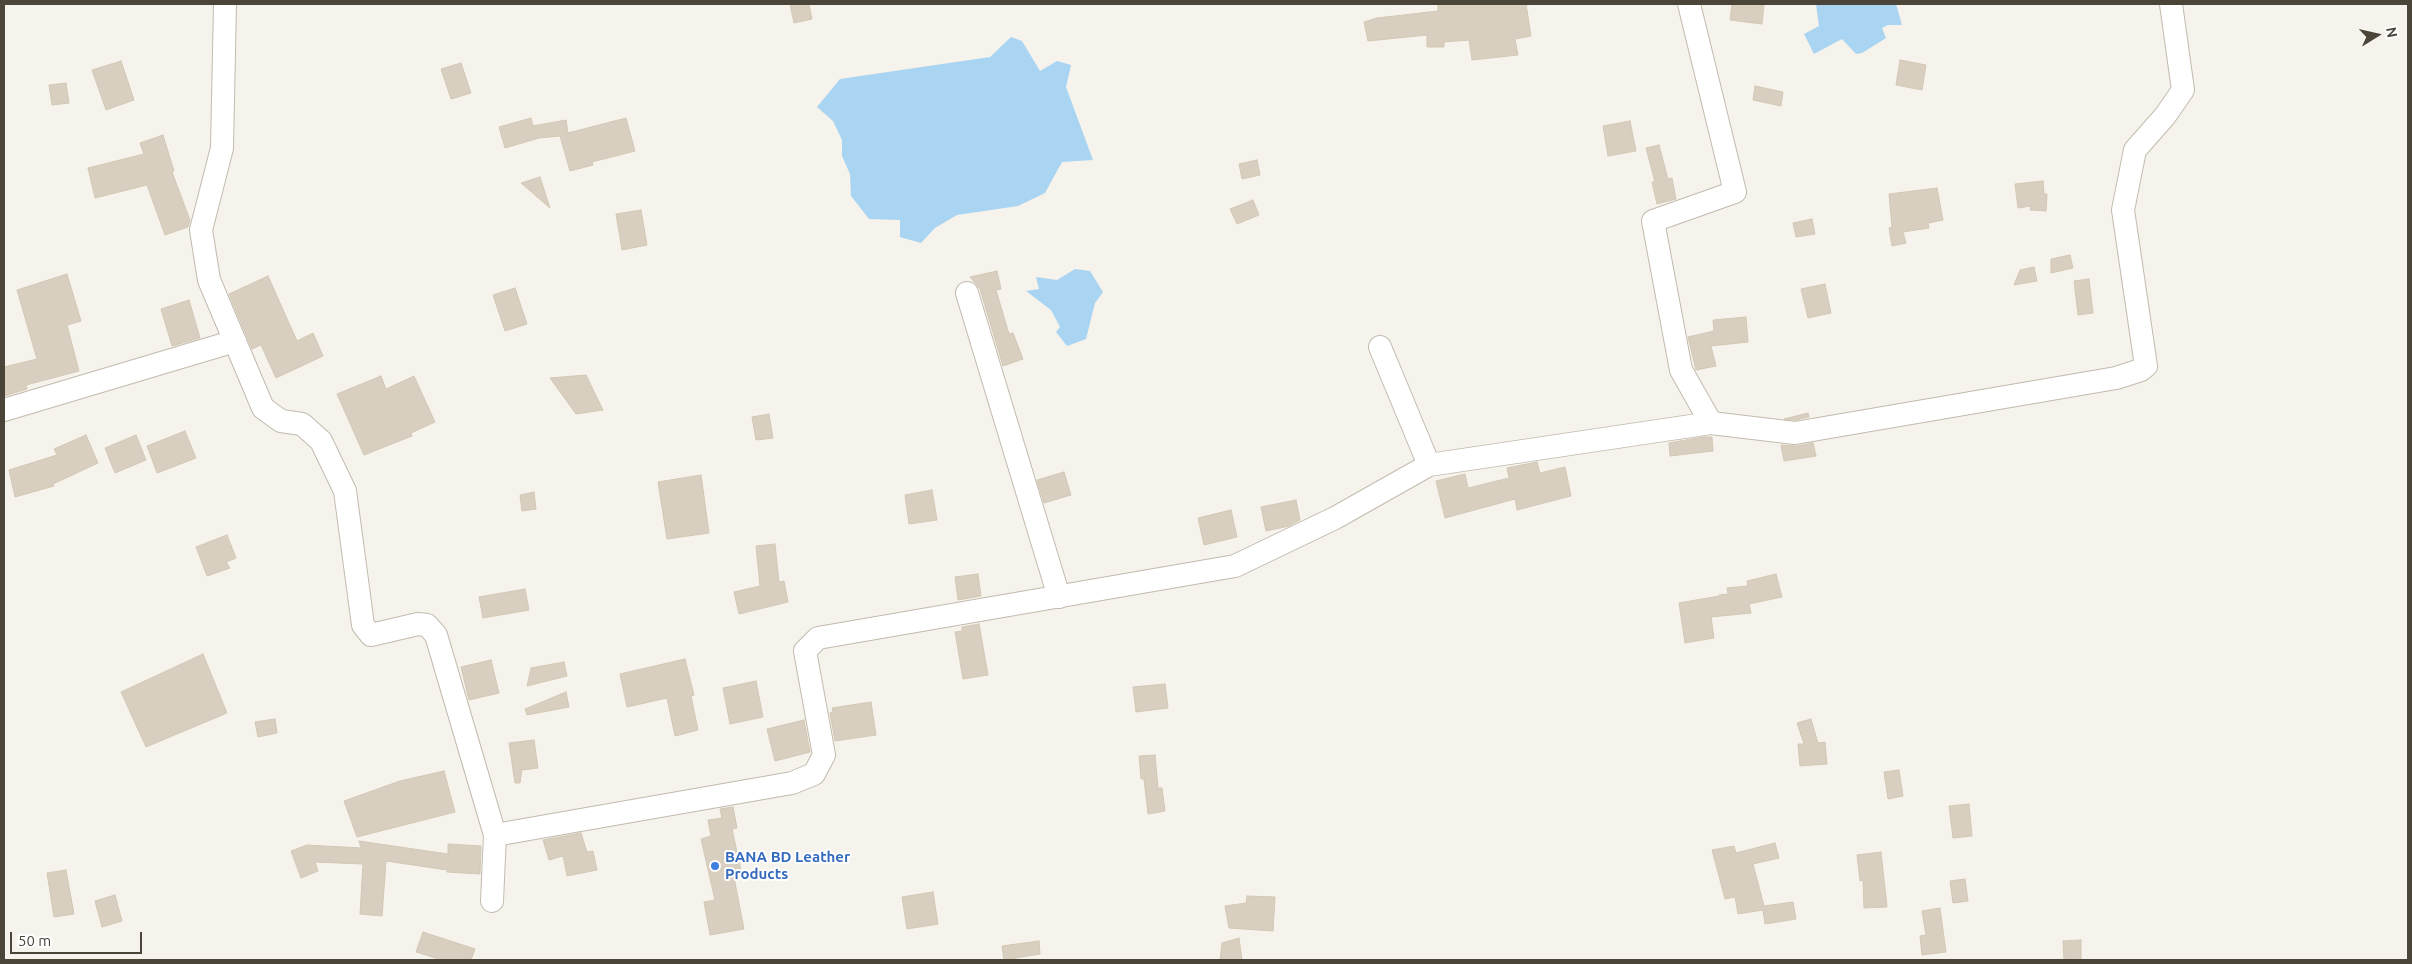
<!DOCTYPE html>
<style>
body{margin:0}
#map{position:relative;width:2412px;height:964px;overflow:hidden;background:#f6f3ec;font-family:Ubuntu,sans-serif}
canvas{display:block}
.frame{position:absolute;inset:0;border:5px solid #4b4439;pointer-events:none}
.north{position:absolute;left:2352px;top:10px;width:50px;height:50px;-webkit-text-stroke:4px #fff;paint-order:stroke;rotate:80deg;font-size:14px;font-weight:700;line-height:20px;text-align:center;color:#4b4439}
.north::after{content:'';display:block;margin:auto;width:18px;height:22px;background:#4b4439;clip-path:polygon(50% 0,100% 100%,50% 72%,0 100%)}
.scale{position:absolute;left:10px;top:932px;width:132px;height:22px;box-sizing:border-box;border:2px solid #4b4439;border-top:0;padding-left:6px;font-size:15px;line-height:18px;white-space:nowrap;color:#4b4439;-webkit-text-stroke:4px #fff;paint-order:stroke}
</style>
<div id="map">
<canvas width="2412" height="964"></canvas>
<div class="frame"></div>
<div class="north">N</div>
<div class="scale">50 m</div>
</div>
<script>
const c = document.querySelector('canvas').getContext('2d');
c.lineJoin = 'round';
function fill(path, color) {
  c.fillStyle = color;
  c.fill(path, 'evenodd');
}
function poly(rows) {
  const path = new Path2D();
  for (const r of rows) {
    path.moveTo(r[0], r[1]);
    for (let i = 2; i < r.length; i += 2) path.lineTo(r[i], r[i + 1]);
  }
  return path;
}
function strokePath(path, color, width, dash) {
  c.strokeStyle = color;
  c.lineWidth = width;
  c.lineCap = dash ? 'butt' : 'round';
  c.setLineDash(dash || []);
  c.stroke(path);
}
function label(font, color, halo, rows, align = 'center') {
  c.font = font + ' Ubuntu,sans-serif';
  c.lineWidth = 4;
  c.setLineDash([]);
  c.textBaseline = 'middle';
  c.strokeStyle = halo;
  c.fillStyle = color;
  for (const [text, x, y, turn = 0] of rows) {
    c.save();
    c.translate(x, y);
    c.rotate((+turn || 0) * Math.PI / 180);
    c.textAlign = isNaN(turn) ? turn : align;
    if (halo) c.strokeText(text, 0, 0);
    c.fillText(text, 0, 0);
    c.restore();
  }
}
const water = poly([
 [1816,4,1896,4,1902,25,1888,25,1882,28,1886,38,1862,53,1856,54,1842,39,1814,54,1804,34,1819,26],
 [1011,37,1022,41,1040,71,1057,61,1071,65,1066,87,1093,160,1062,162,1045,193,1018,206,957,215,935,228,921,243,900,237,900,220,869,219,851,196,850,174,842,156,842,140,833,121,817,107,840,79,990,57],
 [1075,269,1090,271,1103,292,1095,303,1086,339,1067,346,1056,332,1060,327,1051,310,1026,291,1039,289,1036,277,1057,280]
]);
const building = poly([
 [790,4,809,4,812,19,794,23,790,4],
 [1438,4,1526,4,1531,36,1515,39,1518,55,1472,60,1469,40,1444,42,1444,47,1427,47,1427,35,1368,41,1364,22,1377,18,1438,11,1438,4],
 [1732,4,1764,4,1762,24,1730,20,1732,4],
 [1900,60,1926,65,1922,90,1896,85,1900,60],
 [121,61,134,100,106,110,92,70,121,61],
 [461,63,471,93,451,99,441,69,461,63],
 [66,83,69,103,52,105,49,85,66,83],
 [1755,86,1783,92,1781,106,1753,100,1755,86],
 [531,118,533,126,566,120,568,133,626,118,635,151,592,162,593,165,570,171,560,136,539,138,505,148,499,127,531,118],
 [1630,121,1636,151,1608,156,1603,126,1630,121],
 [163,135,174,171,172,172,190,220,188,227,165,235,147,185,95,198,88,168,144,154,140,143,163,135],
 [1659,145,1668,179,1672,178,1676,199,1657,204,1652,182,1655,182,1646,148,1659,145],
 [1257,160,1260,175,1242,179,1239,164,1257,160],
 [540,177,550,208,521,183,540,177],
 [2043,181,2044,194,2047,194,2046,211,2030,210,2031,206,2018,208,2015,184,2043,181],
 [1937,188,1943,220,1928,223,1929,228,1903,232,1906,243,1892,246,1889,228,1892,227,1889,194,1937,188],
 [1253,200,1259,215,1237,224,1230,209,1253,200],
 [641,210,647,245,622,250,616,214,641,210],
 [1812,219,1815,234,1796,237,1793,223,1812,219],
 [2070,255,2073,268,2051,273,2051,259,2070,255],
 [2034,267,2037,281,2014,285,2020,270,2034,267],
 [997,271,1001,289,996,290,1009,334,1013,333,1023,359,1003,366,980,289,970,277,997,271],
 [67,274,81,321,67,325,79,371,26,385,27,389,4,396,4,367,37,359,17,290,67,274],
 [268,276,297,341,313,333,323,356,276,378,261,345,252,349,229,294,268,276],
 [2089,279,2093,313,2078,315,2074,281,2089,279],
 [1825,284,1831,313,1808,318,1801,289,1825,284],
 [515,288,527,324,505,331,493,295,515,288],
 [189,300,200,338,172,346,161,309,189,300],
 [1746,317,1748,342,1711,346,1716,366,1696,370,1688,337,1714,331,1713,320,1746,317],
 [586,375,603,410,576,414,550,378,586,375],
 [381,376,386,389,414,376,435,422,411,433,412,436,364,455,337,394,381,376],
 [1808,413,1809,417,1795,420,1784,419,1808,413],
 [769,414,773,438,756,440,752,417,769,414],
 [185,431,196,458,157,473,147,446,185,431],
 [86,435,98,463,53,484,54,486,15,497,9,470,57,455,54,449,86,435],
 [136,435,146,460,115,473,105,448,136,435],
 [1703,437,1712,437,1713,451,1670,456,1669,443,1703,437],
 [1813,443,1816,456,1784,461,1781,445,1797,446,1813,443],
 [1537,462,1540,473,1565,467,1571,496,1517,510,1515,499,1445,518,1436,481,1465,474,1468,488,1509,478,1507,468,1537,462],
 [1064,472,1071,495,1044,503,1037,480,1064,472],
 [701,475,709,533,667,539,658,482,701,475],
 [932,490,937,520,909,524,905,495,932,490],
 [534,492,536,509,522,511,520,495,534,492],
 [1296,500,1300,520,1289,526,1266,531,1261,507,1296,500],
 [1231,510,1237,537,1204,545,1198,518,1231,510],
 [227,535,236,558,226,562,230,568,207,576,196,547,227,535],
 [775,544,779,582,784,581,788,602,739,614,734,592,760,586,756,546,775,544],
 [978,574,981,596,958,600,955,577,978,574],
 [1776,574,1782,597,1749,604,1751,613,1711,617,1714,638,1685,643,1679,603,1719,596,1719,595,1728,594,1727,588,1748,586,1747,581,1776,574],
 [525,589,529,610,483,618,479,597,525,589],
 [979,624,988,675,963,679,955,632,962,631,962,627,979,624],
 [203,654,227,713,146,747,121,692,203,654],
 [685,659,694,695,691,696,698,730,675,736,667,698,627,707,620,674,685,659],
 [491,660,499,693,469,700,461,667,491,660],
 [564,662,567,676,527,686,531,668,564,662],
 [756,681,763,717,730,724,723,688,756,681],
 [1165,684,1168,708,1136,712,1133,687,1165,684],
 [566,692,569,707,527,715,525,709,566,692],
 [871,702,876,735,835,741,830,713,833,712,832,708,871,702],
 [275,719,277,733,258,737,255,722,275,719],
 [1811,719,1818,743,1825,742,1827,764,1800,766,1798,744,1804,744,1797,723,1811,719],
 [804,720,810,752,775,761,767,729,804,720],
 [534,740,538,768,522,770,522,769,520,783,515,783,509,743,534,740],
 [1155,755,1158,788,1162,788,1165,811,1148,814,1144,779,1141,779,1139,756,1155,755],
 [1899,770,1903,796,1888,799,1884,772,1899,770],
 [444,771,455,812,357,837,344,801,400,781,444,771],
 [1969,804,1972,836,1953,838,1949,806,1969,804],
 [733,807,737,828,732,829,742,875,734,877,744,929,710,935,704,902,715,900,701,839,711,836,708,820,722,818,720,809,733,807],
 [581,833,587,852,593,851,597,870,567,876,563,856,549,860,543,840,581,833],
 [359,841,448,854,448,844,481,846,480,874,447,872,447,870,386,861,382,916,360,914,363,864,315,862,318,871,301,878,291,851,307,845,361,848,359,841],
 [1775,843,1779,858,1753,864,1764,906,1793,902,1796,919,1765,924,1763,910,1738,914,1735,897,1725,899,1712,850,1734,846,1736,853,1775,843],
 [1881,852,1887,907,1864,908,1863,880,1860,881,1857,855,1881,852],
 [66,870,74,914,54,917,47,873,66,870],
 [1965,879,1968,901,1953,903,1950,881,1965,879],
 [933,892,938,924,907,929,902,897,933,892],
 [115,895,122,921,102,927,95,901,115,895],
 [1247,896,1275,897,1273,931,1229,928,1225,906,1246,903,1247,896],
 [1940,908,1946,952,1922,955,1920,936,1926,935,1922,911,1940,908],
 [423,932,475,949,471,960,442,960,416,952,423,932],
 [1239,938,1242,960,1220,960,1222,943,1239,938],
 [2081,940,2081,960,2064,960,2063,941,2081,940],
 [1039,941,1040,954,1004,960,1002,946,1039,941]
]);
const minor = poly([
 [225,4,222,148,201,230,209,280,263,408,281,421,302,424,321,441,345,491,363,625,371,635,418,624,427,625,436,635,495,835,492,901],
 [1689,4,1735,192,1653,221,1681,370,1711,423],
 [967,293,1059,597],
 [1380,347,1429,465],
 [4,410,235,341],
 [495,835,792,783,814,774,824,755,805,651,818,638,1235,566,1335,518,1429,465,1711,423,1795,433,2116,378,2141,370,2146,366,2123,210,2135,150,2165,116,2183,90,2171,4]
]);
const markers = [
 [715,866,5,"#3f7fe0"]
];
const shopNames = [
 ["BANA BD Leather",725,857],
 ["Products",725,874]
];
fill(water, '#a9d4f2');
fill(building, '#d8cfc1');
strokePath(building, '#d3c7b4', 1);
strokePath(minor, '#c2bbae', 24);
strokePath(minor, '#fff', 22);
for (const [x, y, r, color] of markers) {
  const dot = new Path2D();
  dot.arc(x, y, r, 0, 2 * Math.PI);
  c.fillStyle = color;
  c.fill(dot);
  strokePath(dot, '#fff', 2);
}
label('bold 15px', '#366cbe', '#fff', shopNames, 'left');
</script>
